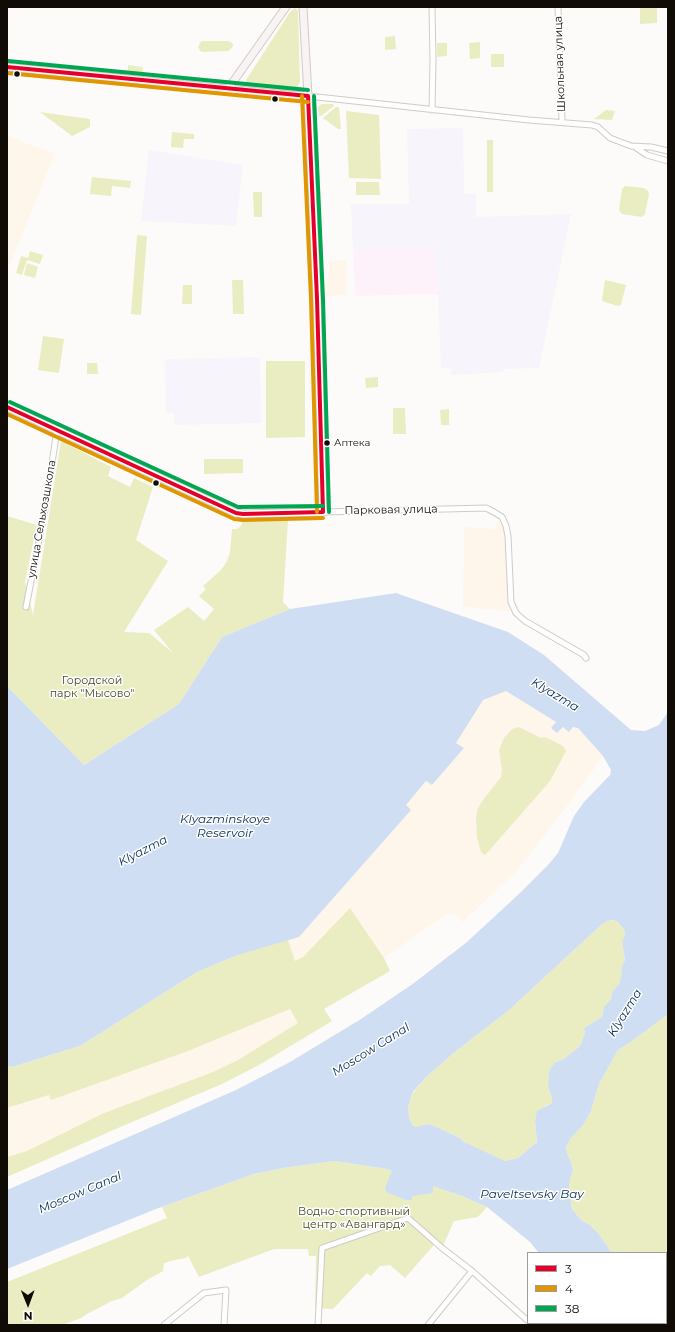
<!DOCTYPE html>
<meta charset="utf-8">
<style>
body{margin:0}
#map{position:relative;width:675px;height:1332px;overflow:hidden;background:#fdfbf9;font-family:Montserrat,sans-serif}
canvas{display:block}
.frame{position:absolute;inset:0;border:8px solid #100b05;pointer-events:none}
.legend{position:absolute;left:527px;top:1252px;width:140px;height:72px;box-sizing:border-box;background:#fff;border:1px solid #9f9d9b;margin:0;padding:5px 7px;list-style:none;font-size:12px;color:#100b05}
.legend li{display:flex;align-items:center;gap:8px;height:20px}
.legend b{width:20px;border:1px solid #9f9d9b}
.north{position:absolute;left:8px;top:1284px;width:40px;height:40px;-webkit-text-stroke:3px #fff;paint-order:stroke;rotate:179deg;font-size:11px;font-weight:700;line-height:16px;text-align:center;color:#100b05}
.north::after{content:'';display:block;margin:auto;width:14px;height:18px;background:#100b05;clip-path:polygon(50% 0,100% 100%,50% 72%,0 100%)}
</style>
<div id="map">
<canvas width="675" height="1332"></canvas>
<div class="frame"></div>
<ul class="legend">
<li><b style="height:5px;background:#e4002b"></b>3</li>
<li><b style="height:5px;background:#e09600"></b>4</li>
<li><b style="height:5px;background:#00a651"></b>38</li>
</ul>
<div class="north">N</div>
</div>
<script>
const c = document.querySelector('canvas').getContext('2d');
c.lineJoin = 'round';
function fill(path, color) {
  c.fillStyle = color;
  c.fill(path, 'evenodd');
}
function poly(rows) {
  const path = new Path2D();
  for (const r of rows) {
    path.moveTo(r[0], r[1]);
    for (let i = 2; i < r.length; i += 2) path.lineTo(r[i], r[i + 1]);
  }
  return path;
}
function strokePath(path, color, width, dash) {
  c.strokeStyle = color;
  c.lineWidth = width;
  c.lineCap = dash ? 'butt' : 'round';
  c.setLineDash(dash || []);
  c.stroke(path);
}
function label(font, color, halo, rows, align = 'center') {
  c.font = font + ' Montserrat,sans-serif';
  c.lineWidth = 3;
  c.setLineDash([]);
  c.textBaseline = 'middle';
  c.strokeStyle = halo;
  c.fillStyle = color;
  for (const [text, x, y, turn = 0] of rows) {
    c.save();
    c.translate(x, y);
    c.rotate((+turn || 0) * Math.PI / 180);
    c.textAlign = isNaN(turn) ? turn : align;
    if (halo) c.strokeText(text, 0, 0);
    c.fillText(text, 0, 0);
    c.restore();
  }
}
const built = poly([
 [7,135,28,144,55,153,10,265,7,264],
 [346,260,347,295,325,296,325,282,329,277,329,261],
 [497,520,503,527,506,536,509,611,463,607,464,527,496,529],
 [506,691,556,722,557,733,563,727,578,728,603,756,570,802,517,871,463,922,454,914,447,914,384,958,350,908,303,957,295,961,288,940,299,937,410,810,405,805,427,781,432,785,464,748,456,743,482,700],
 [290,1009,299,1024,238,1060,213,1072,104,1113,27,1151,7,1157,7,1108,49,1095,51,1100,188,1051]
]);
const education = poly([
 [463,128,464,194,476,194,476,217,571,214,539,368,504,369,502,372,451,375,450,368,441,368,436,249,353,250,351,204,409,204,407,129],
 [149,150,243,165,236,226,141,221],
 [260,357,261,423,174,425,174,413,166,413,165,359]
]);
const medical = poly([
 [436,249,438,294,357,296,355,294,353,250]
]);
const green = poly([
 [640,7,657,7,657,23,640,24],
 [295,8,298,11,300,82,294,92,247,88,246,80,290,12],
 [395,36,396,49,385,50,385,37],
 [202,41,228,41,232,43,233,45,232,48,228,51,203,52,200,51,198,47,200,43],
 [480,42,480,58,470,59,469,43],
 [437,43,447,43,447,56,437,57],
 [491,54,504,54,504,67,491,67],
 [128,65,143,67,142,75,128,73],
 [322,104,333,104,334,106,321,116,319,116,318,107],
 [336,107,339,107,341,129,338,129,323,118],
 [606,110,615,111,612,120,594,119],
 [346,111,379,115,381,179,349,178],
 [40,112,90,119,90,127,72,136],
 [172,132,194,134,194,139,184,139,183,148,171,147],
 [487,140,493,140,493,192,487,192],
 [92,177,131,181,130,188,112,186,111,196,90,194],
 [356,182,379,182,380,195,356,195],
 [625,186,644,188,648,191,649,194,645,214,642,217,622,214,620,212,619,209,622,189],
 [253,192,262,192,262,217,254,217],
 [137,235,147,236,141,315,131,314],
 [30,251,43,255,40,264,27,260,22,275,16,273,21,256,28,258],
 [27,263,38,267,35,278,24,275],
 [232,280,243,280,244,314,233,314],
 [605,280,626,285,621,305,618,306,602,301],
 [183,285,192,285,192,304,182,304],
 [43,336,64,339,59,373,38,370],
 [266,361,305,361,305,437,266,438],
 [87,363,97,363,98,374,87,374],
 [378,377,378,387,366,388,365,378],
 [393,408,405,408,406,434,393,434],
 [449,409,449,425,441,425,440,410],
 [61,441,111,467,108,476,130,487,134,478,153,487,136,540,168,561,124,632,149,633,173,653,154,630,188,607,204,621,214,609,199,596,206,589,203,586,221,570,227,561,230,552,232,529,237,529,240,527,243,521,288,520,283,602,290,609,222,637,179,704,84,765,7,686,7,516,37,525,25,581,33,615],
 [204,459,243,459,243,473,204,474],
 [519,727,541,738,545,737,563,746,566,751,550,781,487,853,485,855,481,852,477,838,476,817,478,808,483,800,501,777,502,770,499,750,504,738,512,729],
 [350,908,384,958,390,971,324,1009,332,1021,259,1065,222,1084,118,1128,7,1177,7,1157,27,1151,104,1113,213,1072,238,1060,298,1023,290,1009,188,1051,51,1100,49,1095,7,1108,7,1066,12,1067,80,1046,197,972,235,956,288,940,295,961,303,957],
 [613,920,618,922,625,931,625,935,622,941,625,960,621,968,622,974,619,984,612,992,611,999,604,1007,602,1017,584,1028,585,1033,580,1046,564,1059,556,1062,548,1087,552,1097,552,1103,545,1106,535,1122,537,1142,518,1158,505,1161,461,1141,462,1139,432,1125,427,1124,416,1127,412,1125,409,1117,408,1108,410,1100,413,1093,426,1077,456,1051,508,1011,601,925,607,921],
 [668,1014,668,1297,666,1297,666,1253,612,1253,598,1233,590,1225,581,1220,572,1209,569,1188,570,1179,573,1170,571,1162,567,1153,566,1147,571,1138,583,1125,591,1111,599,1084,618,1050,631,1042],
 [335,1161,387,1169,462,1196,487,1207,478,1217,454,1221,442,1248,434,1245,405,1278,390,1265,380,1266,371,1276,367,1273,333,1309,315,1308,316,1256,309,1256,308,1249,274,1249,199,1277,188,1256,186,1258,175,1260,164,1263,163,1271,147,1280,122,1298,112,1301,87,1314,81,1318,62,1325,7,1325,7,1282,167,1218,162,1207,254,1174,283,1168]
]);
const water = poly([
 [396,593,508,632,544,655,631,730,645,731,659,725,668,712,668,1014,631,1042,618,1050,599,1084,591,1111,583,1125,571,1138,566,1147,567,1153,571,1162,573,1170,570,1179,569,1188,572,1209,581,1220,590,1225,598,1233,612,1253,539,1253,530,1242,487,1207,462,1196,433,1186,433,1193,412,1196,412,1200,406,1200,386,1192,385,1188,392,1171,387,1169,335,1161,283,1168,254,1174,156,1209,7,1269,7,1190,236,1090,290,1062,361,1019,414,983,467,942,520,893,548,865,558,853,574,816,584,802,610,775,611,770,603,756,578,728,573,727,569,732,563,727,557,733,551,728,556,722,506,691,483,700,456,743,464,748,432,785,426,781,406,805,411,810,299,937,235,956,197,972,80,1046,12,1067,7,1066,7,686,84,765,179,704,222,637,290,609],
 [613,920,618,922,625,931,625,935,622,941,625,960,621,968,622,974,619,984,612,992,611,999,604,1007,602,1017,584,1028,585,1033,580,1046,564,1059,556,1062,551,1067,549,1073,548,1087,552,1097,552,1103,537,1111,535,1122,537,1142,518,1158,505,1161,462,1141,462,1139,432,1125,427,1124,416,1127,412,1125,409,1117,408,1108,410,1100,413,1092,426,1077,456,1051,508,1011,601,925,607,921],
 [666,1297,668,1297,668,1325,581,1325,580,1323,666,1323]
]);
const minor = poly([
 [432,7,433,60,432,110],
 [558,7,562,122],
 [308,96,529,120,592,125,598,127,610,138,631,146,651,147,668,151],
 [635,147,647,155,668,161],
 [323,512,486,508,494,512,502,517,506,526,508,536,511,602,516,613,525,621,584,655,586,658],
 [26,607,45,509,57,430],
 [164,1325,204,1293,226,1290,224,1325],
 [318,1325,322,1248,408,1218,442,1248,472,1271,528,1321],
 [428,1325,472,1271]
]);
const tertiary = poly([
 [7,407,236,513,243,514,323,512,317,299,308,96]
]);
const secondary = poly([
 [7,67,288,95,308,96,303,7],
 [228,89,286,7]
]);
const bus1 = poly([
 [7,67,308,96],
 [308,96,317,299,323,512],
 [7,407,236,513,243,514,323,512]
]);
const bus2 = poly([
 [7,73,308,102],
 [302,96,311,299,317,512],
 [7,414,234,519,243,520,323,518]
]);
const bus3 = poly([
 [8,61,308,90],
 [314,96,323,299,329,512],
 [10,402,238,507,323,506]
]);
const markers = [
 [17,74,3.5,"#100b05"],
 [275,99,3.5,"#100b05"],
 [327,443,3.5,"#100b05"],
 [156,483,3.5,"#100b05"]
];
const busNames = [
 ["Аптека",334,443]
];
const streetNames = [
 ["Школьная улица",560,64,-92],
 ["Парковая улица",391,510,-1],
 ["улица Сельхозшкола",42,519,-80]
];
const parkNames = [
 ["Городской",92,681],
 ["парк \"Мысово\"",92,694],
 ["Водно-спортивный",354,1212],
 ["центр «Авангард»",354,1225]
];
const waterNames = [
 ["Klyazma",555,695,31],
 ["Klyazminskoye",225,819],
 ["Reservoir",225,833],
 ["Klyazma",143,851,-27],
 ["Klyazma",625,1013,-58],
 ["Moscow Canal",371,1050,-32],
 ["Moscow Canal",80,1193,-23],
 ["Paveltsevsky Bay",532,1194]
];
fill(built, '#fef6eb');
fill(education, '#f7f4fb');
fill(medical, '#fef2fa');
fill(green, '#e9edc1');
fill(water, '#cfdef3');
strokePath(minor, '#cfcbc6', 7);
strokePath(tertiary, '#cfcbc6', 9);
strokePath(secondary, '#cfcbc6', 9);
strokePath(minor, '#fffefe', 5);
strokePath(tertiary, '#fffefe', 7);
strokePath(secondary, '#f9f4f3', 7);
strokePath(bus1, '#e4002b', 4);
strokePath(bus2, '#e09600', 4);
strokePath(bus3, '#00a651', 4);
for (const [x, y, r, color] of markers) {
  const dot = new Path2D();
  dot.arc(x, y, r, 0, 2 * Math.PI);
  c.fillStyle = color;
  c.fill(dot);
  strokePath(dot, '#fff', 1.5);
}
label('10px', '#100b05', '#fff', busNames, 'left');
label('11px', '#100b05', '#fff', streetNames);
label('11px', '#454a21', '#fff', parkNames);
label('italic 12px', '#072a58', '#fff', waterNames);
</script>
